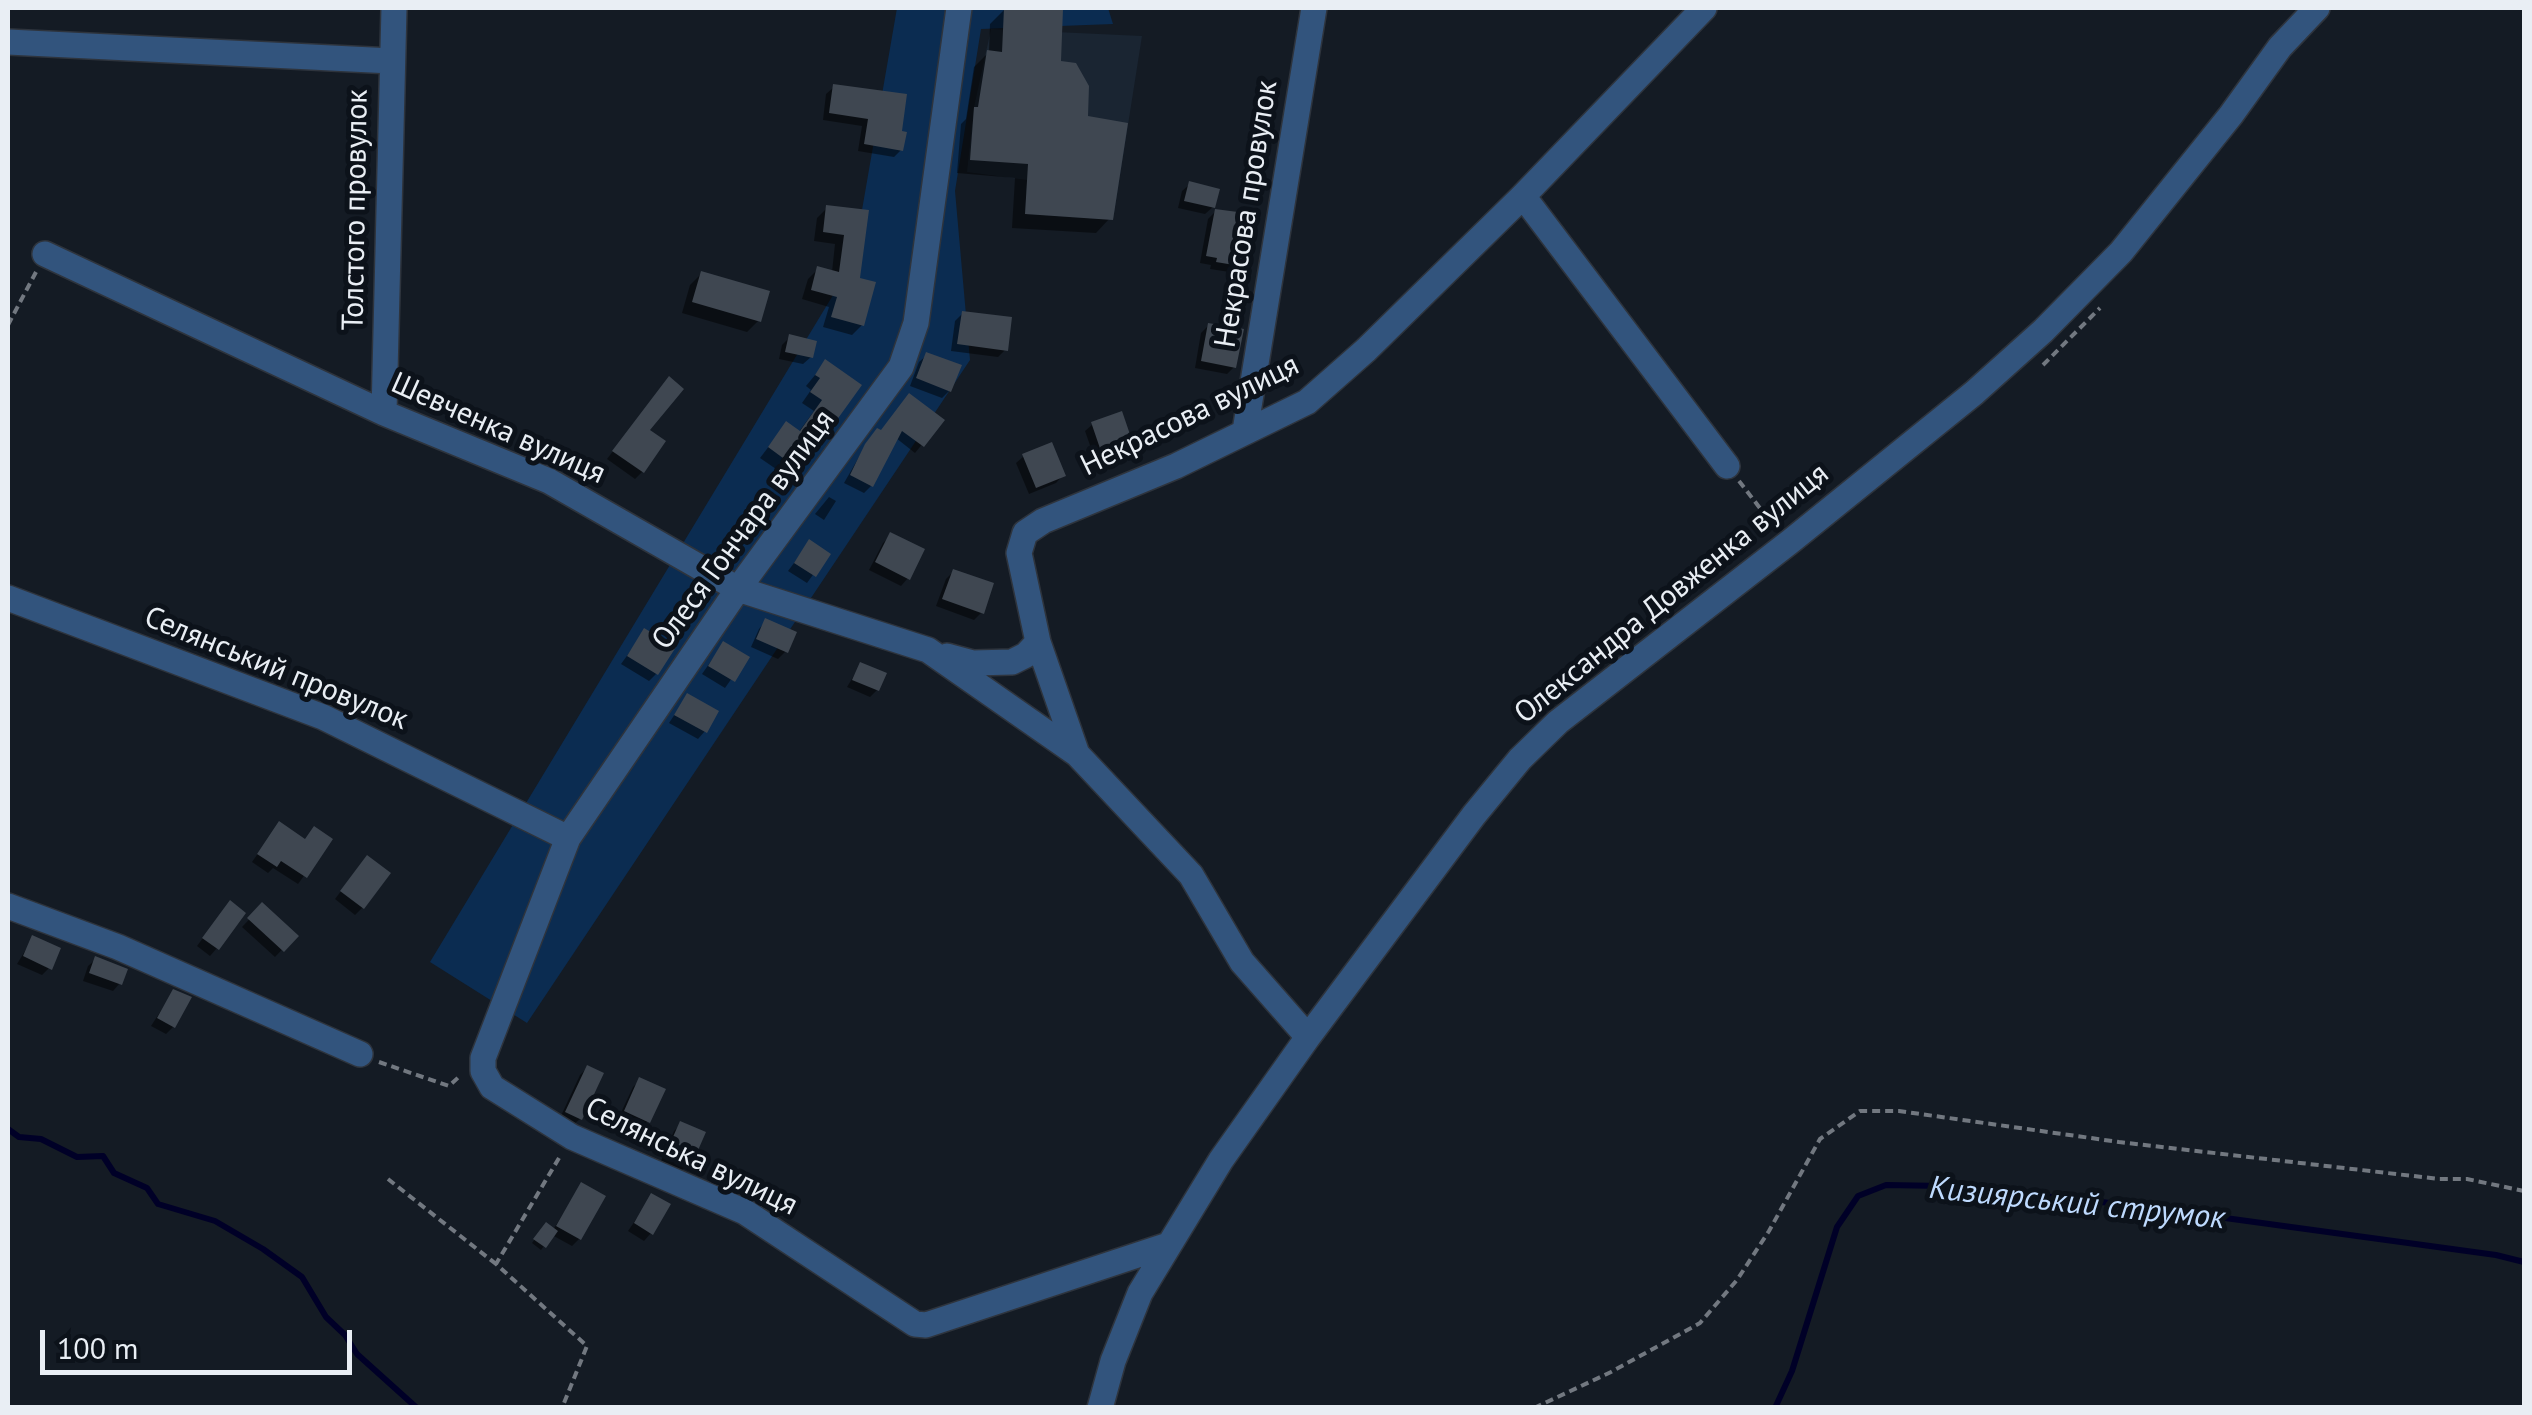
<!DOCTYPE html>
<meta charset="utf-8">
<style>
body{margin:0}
#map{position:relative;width:2532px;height:1415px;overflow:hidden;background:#141b24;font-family:"PT Sans",sans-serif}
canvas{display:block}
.frame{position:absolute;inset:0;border:10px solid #e9eef4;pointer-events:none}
.scale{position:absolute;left:40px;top:1330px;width:312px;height:45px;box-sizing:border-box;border:5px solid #e9eef4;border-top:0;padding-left:12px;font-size:30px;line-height:35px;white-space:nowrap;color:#e9eef4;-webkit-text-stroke:8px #0c121a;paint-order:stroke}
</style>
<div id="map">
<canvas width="2532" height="1415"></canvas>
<div class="frame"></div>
<div class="scale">100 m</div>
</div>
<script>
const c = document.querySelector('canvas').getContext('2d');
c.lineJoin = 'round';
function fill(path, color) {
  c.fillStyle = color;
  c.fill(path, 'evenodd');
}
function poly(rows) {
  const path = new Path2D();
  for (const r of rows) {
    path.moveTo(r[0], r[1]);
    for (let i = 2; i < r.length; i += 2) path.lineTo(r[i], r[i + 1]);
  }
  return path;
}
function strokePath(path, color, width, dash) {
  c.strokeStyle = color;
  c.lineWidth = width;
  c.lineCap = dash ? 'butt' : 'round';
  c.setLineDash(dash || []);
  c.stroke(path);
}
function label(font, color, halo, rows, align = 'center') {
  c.font = font + ' "PT Sans",sans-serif';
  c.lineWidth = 10;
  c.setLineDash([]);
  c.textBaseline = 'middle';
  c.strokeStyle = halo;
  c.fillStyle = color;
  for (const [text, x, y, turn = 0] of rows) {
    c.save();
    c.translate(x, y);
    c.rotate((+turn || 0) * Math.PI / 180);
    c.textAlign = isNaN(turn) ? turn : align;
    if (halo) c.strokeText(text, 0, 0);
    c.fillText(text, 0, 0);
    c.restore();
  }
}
const built = poly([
 [991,29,1142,36,1113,220,1025,214,1027,180,967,172,974,107]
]);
const green = poly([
 [897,8,1108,8,1113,24,981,29,955,191,970,360,527,1023,430,962,853,262]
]);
const shadow = poly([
 [1005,9,1058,63,1085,118,1110,218,1096,233,1012,228,1015,178,957,173,961,124,966,119,974,67,989,52,990,24],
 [834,87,899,133,901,150,894,157,858,151,862,126,823,120,826,94],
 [1190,184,1213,207,1205,214,1178,208,1182,191],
 [827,208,866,212,857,279,862,325,852,335,823,327,829,307,802,299,808,279,818,269,832,272,835,244,814,241,817,218],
 [1216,211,1243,266,1236,273,1210,269,1211,265,1200,263,1208,219],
 [701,274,759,320,747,332,682,313,690,285],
 [963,313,1005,350,998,357,951,351,955,321],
 [1209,325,1234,367,1227,374,1195,368,1201,333],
 [790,337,811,357,803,364,779,359,782,345],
 [927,355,949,391,942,398,910,386,919,362],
 [825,363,859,385,806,458,796,468,785,460,776,469,760,458,786,424,798,433,814,411,802,403,811,390,806,386],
 [662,387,646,430,642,472,635,479,607,459],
 [941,421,915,453,896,438,871,486,864,493,844,483,870,438],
 [1093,424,1133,452,1126,459,1098,468,1085,431],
 [1024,456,1063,475,1056,483,1029,494,1016,463],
 [829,497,836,501,824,520,815,514],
 [890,536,908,578,901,586,869,570,883,543],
 [809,543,828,554,807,583,788,571],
 [954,571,982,612,974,620,936,606,946,579],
 [766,621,786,651,778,659,751,647,759,629],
 [645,631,656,674,649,681,621,664],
 [723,644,746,658,725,688,702,674],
 [861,664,877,690,870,697,847,687],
 [687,696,705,731,698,739,669,723],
 [314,829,330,840,298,884,273,868,268,873,252,862,273,832,304,841],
 [360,866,362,908,355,915,335,899],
 [262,906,295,936,275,957,242,927],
 [223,911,217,948,210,956,197,946],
 [33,938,49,968,42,975,17,964],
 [96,959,120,983,113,991,83,981,88,966],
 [173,992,173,1027,166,1034,151,1026],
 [587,1068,580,1119,572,1126,559,1120,580,1075],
 [640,1080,648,1121,641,1129,618,1119,633,1087],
 [681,1124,690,1163,682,1170,661,1161,674,1131],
 [581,1185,579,1239,572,1246,552,1235,541,1250,532,1243,543,1228,553,1230],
 [652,1196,651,1233,644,1241,628,1231]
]);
const stream = poly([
 [8,1129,19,1137,41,1139,77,1157,103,1156,114,1173,147,1188,158,1204,215,1221,263,1249,302,1277,326,1317,345,1335,357,1354,417,1408],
 [1775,1408,1792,1371,1837,1227,1858,1196,1886,1185,1944,1186,2130,1205,2496,1255,2524,1262]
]);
const building = poly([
 [1004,8,1063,9,1061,61,1076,63,1089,86,1088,116,1128,123,1113,220,1025,214,1028,164,970,160,974,107,978,107,987,50,1002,52],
 [833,84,907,94,902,131,907,132,903,151,864,144,868,119,829,113],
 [1189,181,1220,189,1215,208,1184,201],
 [826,205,869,210,860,278,876,282,864,326,831,317,837,297,811,290,817,266,839,272,844,235,823,232],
 [1215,209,1253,214,1246,267,1216,262,1217,258,1206,256],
 [701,271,770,291,761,322,692,302],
 [962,311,1012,317,1008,351,957,344],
 [1208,323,1244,329,1236,368,1201,361],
 [789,334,817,341,813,358,785,352],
 [926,352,962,365,951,392,916,378],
 [825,359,862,385,808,460,795,450,787,461,768,447,786,421,800,431,822,400,810,392,820,378,815,375],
 [669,376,684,389,650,430,666,441,644,473,612,451],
 [909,393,945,420,924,447,902,431,873,487,850,475,865,444,877,428,881,430],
 [1122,411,1136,452,1105,463,1091,422],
 [1052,442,1066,476,1036,488,1022,454],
 [890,532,925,549,910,580,875,562],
 [809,539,831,554,816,577,794,563],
 [953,569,994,583,984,614,942,599],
 [765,618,797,632,788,653,756,639],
 [644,628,676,647,658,675,627,656],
 [723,641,750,657,735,682,708,666],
 [860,662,887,673,879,691,852,680],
 [687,693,719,711,707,733,674,715],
 [279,821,305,839,314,826,333,839,307,878,281,861,277,867,257,854],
 [367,855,391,873,364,909,340,891],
 [230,900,246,913,219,950,202,938],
 [262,902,299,936,284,952,247,918],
 [32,935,61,948,52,970,23,956],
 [95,956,128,969,122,985,89,973],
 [173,989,192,997,175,1028,157,1018],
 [587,1065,604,1073,582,1120,565,1112],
 [639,1077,666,1089,650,1123,624,1111],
 [680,1121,706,1132,692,1164,666,1153],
 [581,1182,606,1196,581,1240,556,1226],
 [651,1193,671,1204,653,1235,634,1223],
 [546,1222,558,1231,546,1248,533,1239]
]);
const path = poly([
 [8,325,36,272],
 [2043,365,2100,308],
 [1739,481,1773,525],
 [379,1062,449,1086,461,1075],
 [559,1158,496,1264,587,1346,562,1408],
 [388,1179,496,1264],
 [1534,1408,1611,1372,1700,1323,1737,1280,1769,1231,1820,1139,1860,1111,1899,1111,2119,1142,2439,1179,2467,1179,2524,1191]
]);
const minor = poly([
 [959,8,916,323,901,367,738,589,568,838,483,1058,483,1071,492,1087,572,1137,745,1212,915,1324,926,1325,1168,1245],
 [8,42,392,61],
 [1523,196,1727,466],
 [45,254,384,413,549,481,738,589,928,650,1077,754,1191,875,1242,962,1308,1037],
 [384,413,394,8],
 [1245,431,1314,8],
 [8,598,323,717,568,838],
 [947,656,973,663,1012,662,1026,655,1038,642],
 [1077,754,1038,642,1019,553,1025,533,1043,521,1176,466,1307,402,1366,350,1523,196,1704,8],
 [8,906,118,947,360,1054],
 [1100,1408,1113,1361,1140,1293,1221,1160,1308,1037,1474,815,1520,759,1558,722,1791,541,1974,393,2043,331,2121,252,2231,115,2280,47,2317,8]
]);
const streetNames = [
 ["Толстого провулок",356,210,-89],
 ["Некрасова провулок",1247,214,-81],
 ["Некрасова вулиця",1190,416,-26],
 ["Шевченка вулиця",498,429,24],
 ["Олеся Гончара вулиця",744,530,-54],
 ["Олександра Довженка вулиця",1672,594,-39],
 ["Селянський провулок",276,669,22],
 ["Селянська вулиця",691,1157,26]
];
const waterNames = [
 ["Кизиярський струмок",2077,1204,6]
];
fill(built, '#1a2532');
fill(green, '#0b2c51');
fill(shadow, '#0007');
strokePath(stream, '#000027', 6);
fill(building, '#3f4751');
strokePath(minor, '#2e343d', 28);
strokePath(path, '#727880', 4, [8, 5]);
strokePath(minor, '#32547d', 25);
label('30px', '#e9eef4', '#0c121a', streetNames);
label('italic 32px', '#bedafe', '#0c121a', waterNames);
</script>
